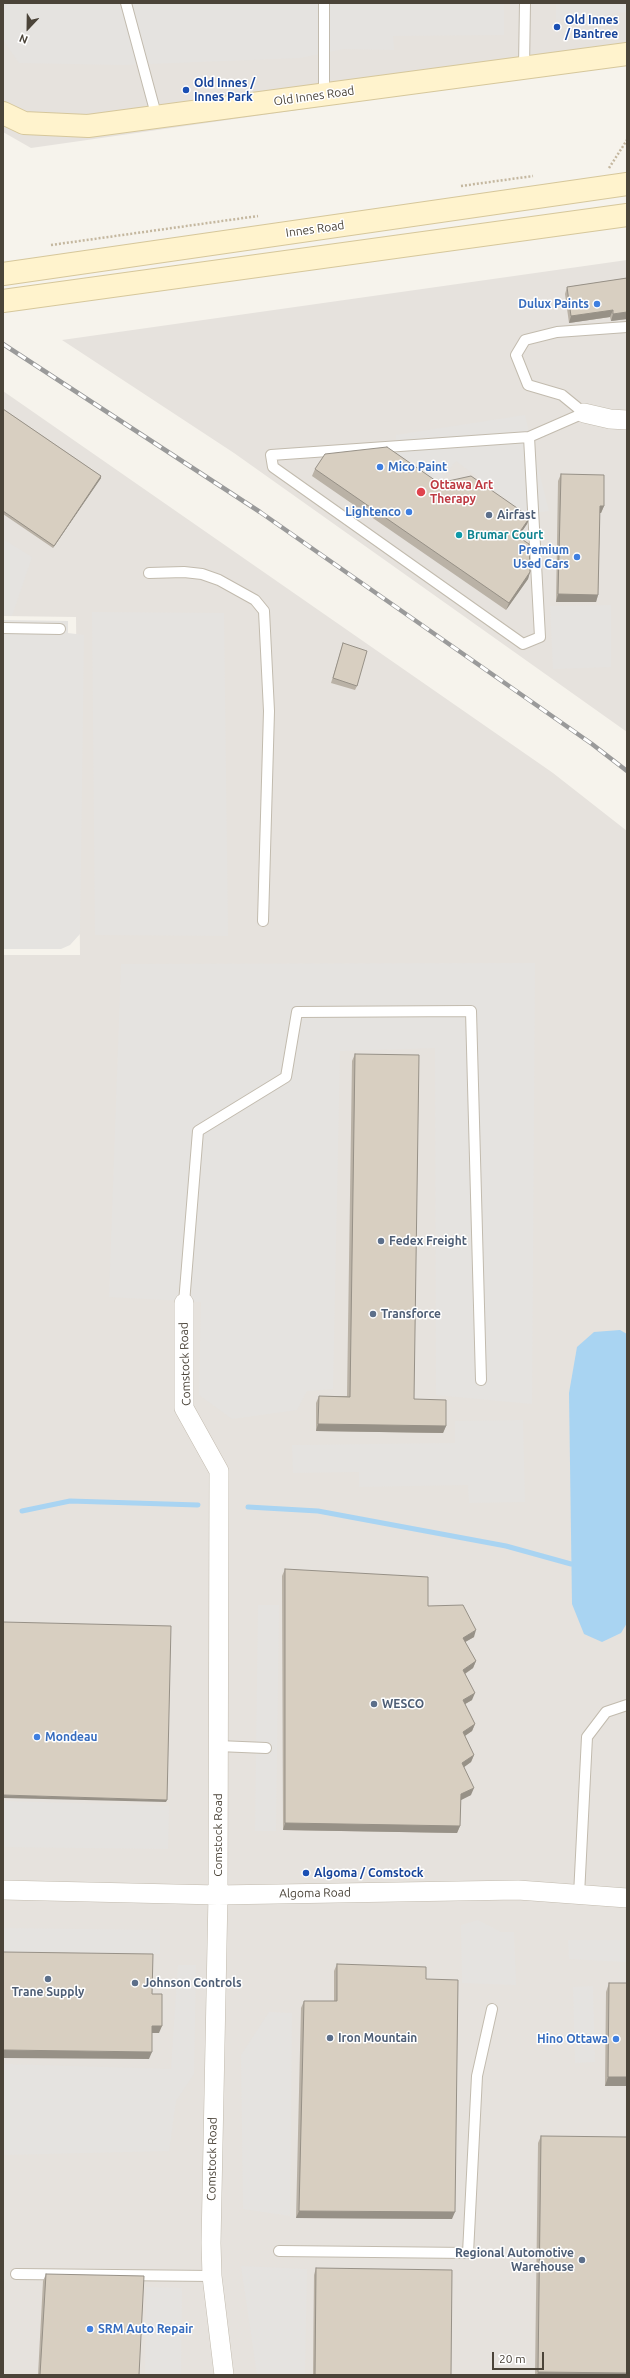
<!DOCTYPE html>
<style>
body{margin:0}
#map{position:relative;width:630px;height:2378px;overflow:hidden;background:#f6f3ec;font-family:Ubuntu,sans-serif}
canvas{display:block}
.frame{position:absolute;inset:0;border:4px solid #4b4439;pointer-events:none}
.north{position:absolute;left:8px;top:8px;width:40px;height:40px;-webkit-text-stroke:3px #fff;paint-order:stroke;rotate:202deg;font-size:11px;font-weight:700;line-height:16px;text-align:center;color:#4b4439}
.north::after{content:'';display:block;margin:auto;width:14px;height:18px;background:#4b4439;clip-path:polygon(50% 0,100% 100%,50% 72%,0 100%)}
.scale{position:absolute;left:492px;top:2352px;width:52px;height:18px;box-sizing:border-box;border:2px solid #4b4439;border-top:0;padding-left:5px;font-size:12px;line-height:14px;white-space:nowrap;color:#4b4439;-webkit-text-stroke:3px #fff;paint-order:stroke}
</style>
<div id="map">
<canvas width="630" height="2378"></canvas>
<div class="frame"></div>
<div class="north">N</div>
<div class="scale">20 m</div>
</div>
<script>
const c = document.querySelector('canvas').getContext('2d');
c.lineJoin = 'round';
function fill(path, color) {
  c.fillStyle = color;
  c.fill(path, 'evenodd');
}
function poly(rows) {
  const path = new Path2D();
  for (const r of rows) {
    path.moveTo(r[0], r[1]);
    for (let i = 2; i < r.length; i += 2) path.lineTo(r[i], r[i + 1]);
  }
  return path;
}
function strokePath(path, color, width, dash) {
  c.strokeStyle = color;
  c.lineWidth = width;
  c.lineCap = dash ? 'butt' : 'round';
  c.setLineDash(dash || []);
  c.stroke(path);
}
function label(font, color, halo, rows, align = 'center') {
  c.font = font + ' Ubuntu,sans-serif';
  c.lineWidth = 3;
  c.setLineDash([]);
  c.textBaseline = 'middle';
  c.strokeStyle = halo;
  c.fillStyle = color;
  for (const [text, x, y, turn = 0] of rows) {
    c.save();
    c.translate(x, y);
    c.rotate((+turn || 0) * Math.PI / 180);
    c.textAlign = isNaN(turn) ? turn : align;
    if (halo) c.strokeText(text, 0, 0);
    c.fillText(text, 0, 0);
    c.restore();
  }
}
const industrial = poly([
 [3,3,627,3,627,65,543,75,31,148,3,132],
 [627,260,627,732,234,453,62,340],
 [3,391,553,773,627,831,627,2375,3,2375,3,955,80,955,76,617,3,616]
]);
const parking = poly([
 [3,3,504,3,504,35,393,36,394,50,343,49,300,58,123,65,19,63,3,40],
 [556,3,627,3,627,12,556,20],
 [525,415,549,511,526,514,456,461,438,484,396,455,396,435],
 [3,539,32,557,12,616,3,615],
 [611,605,611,667,553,669,550,606],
 [92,612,224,613,228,936,95,935],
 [3,620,68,621,68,633,84,635,80,934,70,945,61,949,3,949],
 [535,963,532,1404,436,1395,435,1048,340,1051,333,1389,307,1391,297,1410,232,1419,199,1395,201,1302,109,1297,121,964],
 [523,1420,525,1502,469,1503,468,1485,359,1487,359,1472,293,1473,292,1445,455,1443,455,1421],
 [258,1605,279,1605,276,1831,255,1831],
 [3,1801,169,1806,168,1849,3,1847],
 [478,1920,501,1932,514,1932,516,1985,462,1983,461,1925],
 [3,1928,160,1930,160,1954,3,1953],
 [568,1940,627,1940,627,1962,569,1959],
 [178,1965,196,1965,194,2074,176,2101,169,2151,3,2155,3,2064,171,2069],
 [593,1986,595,2062,575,2063,573,1987],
 [269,2012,292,2013,290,2216,243,2209,241,2055],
 [241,2266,307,2269,305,2375,257,2375],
 [146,2287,182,2288,181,2375,145,2375]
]);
const water = poly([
 [620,1330,627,1334,627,1623,621,1633,602,1642,584,1634,572,1604,569,1393,577,1347,594,1332]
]);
const stream = poly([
 [248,1507,318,1511,506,1546,571,1564],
 [22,1511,70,1501,198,1505]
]);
const path = poly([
 [609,168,627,140],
 [461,186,533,176],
 [51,245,258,216]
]);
const lane = poly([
 [126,3,157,118],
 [524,67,525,3],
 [324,94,324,3],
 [529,437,271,455,273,467,523,644,540,637,529,437,584,413,562,395,528,385,516,355,525,340,557,332,627,327],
 [149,573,184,572,202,574,219,580,255,600,264,611,269,711,263,921],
 [3,628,60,629],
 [184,1303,198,1131,286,1077,297,1012,471,1011,481,1380],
 [218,1746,266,1748],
 [579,1895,587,1737,606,1712,627,1705],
 [279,2251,468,2253,477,2076,492,2009],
 [16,2274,212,2276]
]);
const street = poly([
 [584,413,610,419,627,420],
 [184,1303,184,1408,219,1471,218,1895,211,2243,212,2276,224,2375],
 [3,1890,218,1895,518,1890,627,1898]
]);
const secondary = poly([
 [3,113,24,123,88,126,627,54],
 [3,274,627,184],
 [3,301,627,215]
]);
const rail = poly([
 [3,344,260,512,592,744,627,771]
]);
const wall = poly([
 [627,278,627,319,611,321,610,317,569,323,565,294,567,287],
 [3,409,101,476,101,478,53,548,3,514],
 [315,469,439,483,530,517,527,524,518,537,530,572,528,579,506,610,312,476],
 [561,474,604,506,601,513,600,513,598,595,596,602,556,602,558,481],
 [343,643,357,686,355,690,331,683],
 [355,1054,414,1399,446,1426,443,1433,316,1431,316,1403,319,1396,347,1396,352,1061],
 [285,1569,428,1606,474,1637,465,1642,476,1661,473,1668,465,1674,472,1700,465,1704,475,1724,472,1731,465,1736,474,1755,471,1762,464,1767,471,1795,461,1800,460,1826,457,1833,283,1830,282,1576],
 [337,1964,426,1979,452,2219,296,2218,301,2008,304,2001,334,2001,334,1971],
 [609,1983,627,1983,627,2086,605,2086,606,1992],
 [541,2136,627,2375,535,2375,538,2143],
 [316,2268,451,2375,313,2375,314,2275],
 [46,2274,139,2375,38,2375,43,2281]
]);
const shadedWall = poly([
 [613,310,610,317,569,323,571,316],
 [627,312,627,319,611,321,613,314],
 [101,476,101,478,53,548,54,546],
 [600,506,604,506,601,513,598,513],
 [530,517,527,524,514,543,517,536],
 [530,572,528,579,506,610,509,603],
 [558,594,598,595,596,602,556,602],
 [318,1424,446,1426,443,1433,316,1431],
 [476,1630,474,1637,460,1645,463,1638],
 [476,1661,473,1668,460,1677,463,1670],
 [475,1693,472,1700,460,1707,463,1700],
 [475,1724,472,1731,460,1739,463,1732],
 [474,1755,471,1762,460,1770,462,1763],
 [474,1788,471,1795,459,1801,461,1794],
 [3,1795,167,1800,166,1802,3,1798],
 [285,1823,460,1826,457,1833,283,1830],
 [152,2026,162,2026,159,2033,149,2033],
 [3,2050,152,2052,149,2059,3,2058],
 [608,2077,627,2077,627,2086,605,2086],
 [299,2211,455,2212,452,2219,296,2218],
 [538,2372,627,2373,627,2375,537,2375]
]);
const building = poly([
 [627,278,627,312,613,314,613,310,571,316,567,287,627,278],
 [3,409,101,476,54,546,3,511,3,409],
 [387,447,439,483,471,476,530,517,517,536,529,544,530,572,509,603,315,469,325,454,387,447],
 [561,474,604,475,604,506,600,506,598,595,558,594,561,474],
 [343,643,367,651,357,686,333,678,343,643],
 [355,1054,419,1055,414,1399,446,1400,446,1426,318,1424,319,1396,350,1397,355,1054],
 [285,1569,428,1577,428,1606,463,1605,476,1630,463,1638,476,1661,463,1670,475,1693,463,1700,475,1724,463,1732,474,1755,462,1763,474,1788,461,1794,460,1826,285,1823,285,1569],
 [3,1622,171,1626,167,1800,3,1795,3,1622],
 [3,1952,153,1954,152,1994,162,1994,162,2026,152,2026,152,2052,3,2050,3,1952],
 [337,1964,426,1967,426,1979,458,1980,455,2212,299,2211,304,2001,337,2001,337,1964],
 [609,1983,627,1983,627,2077,608,2077,609,1983],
 [541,2136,627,2137,627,2373,538,2372,541,2136],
 [316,2268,452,2270,451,2375,315,2375,316,2268],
 [46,2274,144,2276,139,2375,40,2375,46,2274]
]);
const markers = [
 [557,27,4,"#1a4fb4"],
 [186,90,4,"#1a4fb4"],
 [597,304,4,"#3f7fe0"],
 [380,467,4,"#3f7fe0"],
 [421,492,5,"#e0444e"],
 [409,512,4,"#3f7fe0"],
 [489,515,4,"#5c6f8a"],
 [459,535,4,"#0f9aa8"],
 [577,557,4,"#3f7fe0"],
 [381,1241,4,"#5c6f8a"],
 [373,1314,4,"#5c6f8a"],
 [374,1704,4,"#5c6f8a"],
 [37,1737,4,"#3f7fe0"],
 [306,1873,4,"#1a4fb4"],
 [48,1979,4,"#5c6f8a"],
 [135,1983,4,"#5c6f8a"],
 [330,2038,4,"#5c6f8a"],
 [616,2039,4,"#3f7fe0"],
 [582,2260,4,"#5c6f8a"],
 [90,2329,4,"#3f7fe0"]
];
const transitNames = [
 ["Old Innes",565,20],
 ["/ Bantree",565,34],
 ["Old Innes /",194,83],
 ["Innes Park",194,97],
 ["Algoma / Comstock",314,1873]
];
const streetNames = [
 ["Old Innes Road",314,96,-8],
 ["Innes Road",315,229,-8],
 ["Comstock Road",185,1364,-92],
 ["Comstock Road",218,1835,-90],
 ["Algoma Road",315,1893,-1],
 ["Comstock Road",212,2159,-89]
];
const shopNames = [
 ["Dulux Paints",589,304],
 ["Mico Paint",388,467,"left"],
 ["Lightenco",401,512],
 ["Premium",569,550],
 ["Used Cars",569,564],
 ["Mondeau",45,1737,"left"],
 ["Hino Ottawa",608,2039],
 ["SRM Auto Repair",98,2329,"left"]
];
const healthNames = [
 ["Ottawa Art",430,485],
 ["Therapy",430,499]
];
const serviceNames = [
 ["Airfast",497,515],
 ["Fedex Freight",389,1241],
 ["Transforce",381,1314],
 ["WESCO",382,1704],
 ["Johnson Controls",143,1983],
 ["Trane Supply",48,1992,"center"],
 ["Iron Mountain",338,2038],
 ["Regional Automotive",574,2253,"right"],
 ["Warehouse",574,2267,"right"]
];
const cultureNames = [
 ["Brumar Court",467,535]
];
fill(industrial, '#e6e2dd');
fill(parking, '#e5e3e0');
fill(water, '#a9d4f2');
strokePath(stream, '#a9d4f2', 5);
strokePath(lane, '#c2bbae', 12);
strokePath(street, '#c2bbae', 20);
strokePath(secondary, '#d6c79b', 24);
strokePath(path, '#c4b79f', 2.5, [2, 2]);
strokePath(lane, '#fff', 10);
strokePath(street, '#fff', 19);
strokePath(secondary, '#fff3cd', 22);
strokePath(rail, '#9a9a9a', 4.5);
strokePath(rail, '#fff', 3, [9]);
fill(wall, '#bab2a6');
fill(shadedWall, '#979187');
fill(building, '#d8cfc1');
strokePath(building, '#979187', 1);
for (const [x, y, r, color] of markers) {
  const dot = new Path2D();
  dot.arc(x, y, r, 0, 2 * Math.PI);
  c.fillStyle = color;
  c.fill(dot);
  strokePath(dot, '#fff', 1.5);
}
label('bold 12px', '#164399', '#fff', transitNames, 'left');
label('12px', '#4b4439', '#fff', streetNames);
label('bold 12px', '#366cbe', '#fff', shopNames, 'right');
label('bold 12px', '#be3a42', '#fff', healthNames, 'left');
label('bold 12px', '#4e5e75', '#fff', serviceNames, 'left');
label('bold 12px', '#0d838f', '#fff', cultureNames, 'left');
</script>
